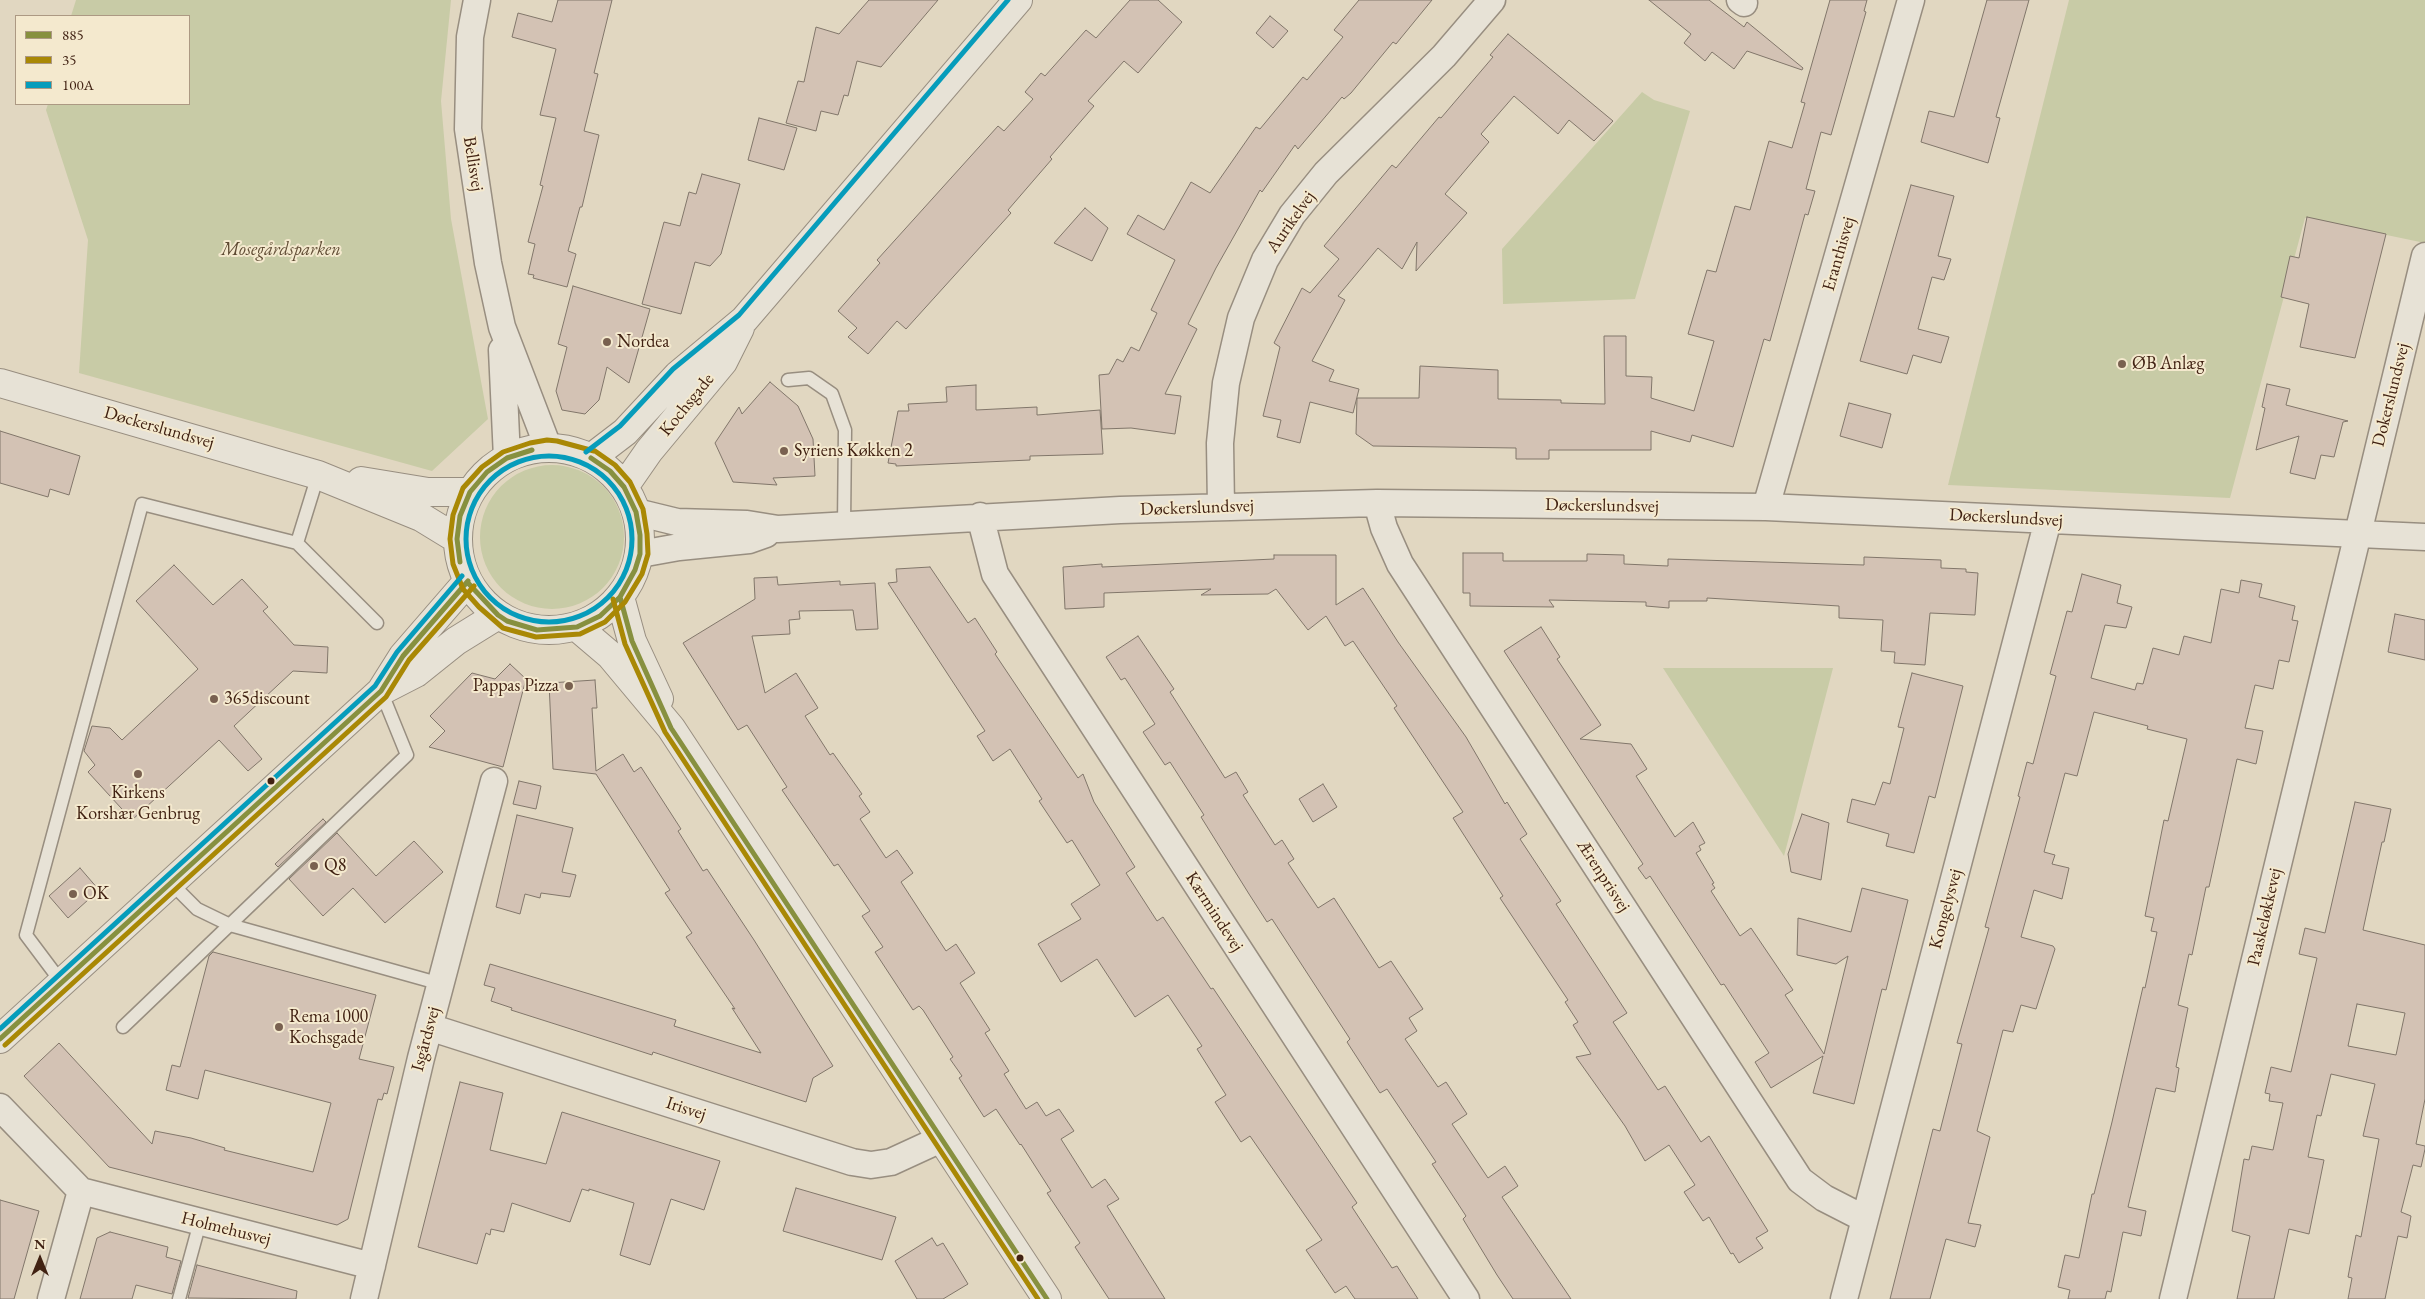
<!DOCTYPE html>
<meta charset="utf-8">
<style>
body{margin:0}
#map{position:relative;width:2425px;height:1299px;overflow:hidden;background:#e1d7c1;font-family:"EB Garamond",serif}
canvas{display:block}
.legend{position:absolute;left:15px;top:15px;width:175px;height:90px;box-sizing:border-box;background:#f4e9ce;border:1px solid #ac9983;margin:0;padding:6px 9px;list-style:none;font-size:15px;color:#412213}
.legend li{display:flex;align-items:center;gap:10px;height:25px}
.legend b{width:25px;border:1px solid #ac9983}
.north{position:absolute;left:15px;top:1234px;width:50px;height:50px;-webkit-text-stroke:4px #f4e9ce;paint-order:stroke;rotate:0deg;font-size:14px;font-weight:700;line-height:20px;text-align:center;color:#412213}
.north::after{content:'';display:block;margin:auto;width:18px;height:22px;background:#412213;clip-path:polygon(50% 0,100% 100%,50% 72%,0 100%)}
</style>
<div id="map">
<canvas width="2425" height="1299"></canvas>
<ul class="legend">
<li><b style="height:6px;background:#87903f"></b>885</li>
<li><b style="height:6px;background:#a98805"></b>35</li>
<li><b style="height:6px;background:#069cbb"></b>100A</li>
</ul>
<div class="north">N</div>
</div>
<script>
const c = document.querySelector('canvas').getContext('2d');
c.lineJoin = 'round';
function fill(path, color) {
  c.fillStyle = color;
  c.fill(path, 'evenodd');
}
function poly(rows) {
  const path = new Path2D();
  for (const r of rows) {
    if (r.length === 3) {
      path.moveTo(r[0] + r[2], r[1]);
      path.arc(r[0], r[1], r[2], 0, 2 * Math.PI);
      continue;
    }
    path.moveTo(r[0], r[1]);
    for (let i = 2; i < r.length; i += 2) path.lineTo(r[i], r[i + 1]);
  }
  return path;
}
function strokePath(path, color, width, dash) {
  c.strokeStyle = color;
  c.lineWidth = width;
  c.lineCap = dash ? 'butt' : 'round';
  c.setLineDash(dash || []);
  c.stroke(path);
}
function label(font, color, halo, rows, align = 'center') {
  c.font = font + ' "EB Garamond",serif';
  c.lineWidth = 4;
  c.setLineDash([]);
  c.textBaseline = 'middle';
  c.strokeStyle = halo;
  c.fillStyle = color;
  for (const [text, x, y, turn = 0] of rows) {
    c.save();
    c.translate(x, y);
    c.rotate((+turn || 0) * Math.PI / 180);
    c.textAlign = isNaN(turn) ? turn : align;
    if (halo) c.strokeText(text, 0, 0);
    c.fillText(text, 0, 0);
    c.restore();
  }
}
const green = poly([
 [76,0,451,0,441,101,451,219,488,419,432,471,79,373,88,240,46,110,48,104,189,104,189,16,71,16],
 [2069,0,2425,0,2425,243,2305,218,2230,498,1948,485],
 [1642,92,1654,100,1690,111,1635,299,1503,304,1502,249],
 [552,537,72],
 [1663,668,1833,668,1784,856]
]);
const building = poly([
 [558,0,612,0,594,73,598,74,584,131,599,135,582,207,580,207,568,251,576,254,567,287,533,278,534,275,528,274,535,244,528,242,543,186,540,185,556,118,540,115,556,49,512,37,518,13,552,22,558,0],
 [869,0,938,0,881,67,857,61,848,96,844,95,838,115,821,111,816,131,786,123,798,81,804,82,816,27,839,34,869,0],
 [1130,0,1158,0,1182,22,1138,73,1124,61,1088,101,1094,106,1050,157,1052,159,1008,210,1011,213,906,329,897,321,868,354,848,337,857,328,838,311,880,263,877,260,998,126,1004,131,1033,99,1025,92,1041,73,1045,76,1086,30,1096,38,1130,0],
 [1359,0,1432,0,1396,44,1393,42,1351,93,1344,99,1342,97,1298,149,1295,145,1262,192,1260,190,1216,268,1188,324,1197,329,1165,394,1181,396,1175,434,1131,428,1102,429,1099,375,1109,374,1117,359,1123,362,1131,347,1139,351,1157,313,1151,310,1175,260,1127,234,1138,215,1164,230,1191,182,1210,193,1256,127,1260,129,1303,77,1307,80,1343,37,1334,30,1359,0],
 [1649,0,1709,0,1744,27,1747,22,1803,68,1802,70,1747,51,1734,69,1712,52,1705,61,1684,43,1691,34,1649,0],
 [1830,0,1867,0,1864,11,1866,12,1831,135,1821,132,1806,189,1815,191,1808,215,1805,214,1770,341,1764,339,1733,447,1692,435,1690,442,1651,431,1651,450,1549,450,1549,459,1516,459,1516,448,1373,446,1356,434,1357,398,1419,398,1420,366,1498,370,1498,399,1561,400,1561,403,1605,404,1604,336,1626,336,1626,376,1652,377,1651,398,1694,411,1714,341,1688,334,1707,270,1716,272,1735,206,1750,210,1769,141,1792,148,1805,103,1801,102,1830,0],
 [1987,0,2029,0,1996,117,2000,118,1988,163,1921,142,1929,111,1954,117,1987,0],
 [1270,16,1288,31,1273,48,1256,33,1270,16],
 [1508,34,1613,121,1594,141,1569,120,1558,134,1514,96,1481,134,1489,142,1445,194,1467,213,1416,271,1417,242,1402,269,1378,248,1338,296,1345,300,1312,361,1334,370,1329,381,1359,389,1353,413,1310,402,1300,443,1277,437,1281,420,1263,416,1280,347,1274,343,1302,288,1310,293,1339,259,1324,246,1392,165,1396,168,1439,117,1441,118,1493,57,1490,55,1508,34],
 [759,118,797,128,784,170,748,160,759,118],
 [702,174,740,184,721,254,710,266,695,262,681,314,642,304,664,222,680,226,689,192,696,194,702,174],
 [1911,185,1954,196,1938,256,1951,259,1944,280,1932,277,1918,329,1949,337,1941,363,1913,355,1907,374,1860,361,1911,185],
 [1085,208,1108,228,1092,261,1054,243,1085,208],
 [2307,217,2386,234,2355,358,2300,347,2309,304,2281,297,2290,256,2299,258,2307,217],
 [573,286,650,309,629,383,607,367,599,400,585,414,562,410,556,391,567,347,558,344,573,286],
 [770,382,798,406,813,439,815,476,773,478,777,485,733,482,715,443,739,407,742,414,770,382],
 [2267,384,2290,389,2286,405,2348,421,2343,422,2334,457,2321,455,2315,479,2290,473,2299,436,2256,450,2265,408,2262,407,2267,384],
 [976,385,976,410,1037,407,1037,415,1100,410,1103,454,1030,456,1030,460,896,466,896,464,888,463,898,411,909,411,908,404,947,402,946,387,976,385],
 [1849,403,1891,414,1882,448,1840,436,1849,403],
 [0,431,80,456,69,495,50,489,48,497,0,483,0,431],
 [1463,553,1503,553,1503,561,1587,561,1587,554,1624,555,1624,564,1668,566,1668,559,1864,565,1864,557,1941,560,1941,568,1966,569,1966,572,1978,573,1975,615,1930,613,1925,665,1894,663,1895,652,1881,651,1883,620,1839,618,1839,606,1707,598,1707,601,1669,601,1669,608,1646,606,1646,602,1549,600,1554,607,1470,606,1470,593,1463,593,1463,553],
 [1274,555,1336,555,1336,605,1363,588,1398,642,1466,737,1505,804,1507,802,1527,834,1520,839,1561,901,1556,904,1627,1013,1613,1022,1658,1090,1665,1086,1701,1142,1709,1136,1768,1231,1756,1238,1763,1248,1739,1263,1733,1253,1731,1254,1709,1217,1703,1221,1684,1192,1695,1185,1669,1145,1645,1161,1625,1126,1576,1057,1591,1054,1573,1025,1578,1022,1565,1002,1568,1000,1500,898,1503,896,1453,818,1463,812,1394,708,1397,706,1353,641,1345,646,1326,616,1308,630,1276,589,1268,594,1201,595,1211,589,1104,593,1104,607,1065,609,1063,567,1102,564,1102,567,1274,559,1274,555],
 [174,565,213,605,242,579,268,607,263,611,294,645,328,647,327,673,293,671,234,726,262,759,248,771,219,740,132,820,88,772,95,765,84,751,92,726,110,728,122,740,198,669,136,601,174,565],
 [930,567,968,623,975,618,997,652,995,654,1078,778,1083,774,1094,802,1135,867,1126,873,1157,921,1163,917,1211,989,1213,988,1357,1203,1352,1207,1392,1268,1397,1266,1418,1299,1355,1299,1346,1286,1335,1293,1306,1250,1322,1240,1250,1136,1241,1142,1215,1102,1226,1095,1197,1049,1202,1046,1168,995,1135,1017,1097,959,1061,982,1038,944,1081,919,1071,904,1100,885,1072,840,1067,843,1039,801,1042,799,1010,749,993,761,977,736,985,731,888,583,897,582,896,569,930,567],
 [2082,574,2121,585,2117,603,2132,607,2126,628,2105,625,2091,678,2135,690,2137,683,2143,684,2153,648,2179,655,2184,636,2211,643,2221,589,2239,593,2241,580,2262,584,2259,597,2295,606,2292,620,2298,621,2289,662,2279,660,2273,689,2255,685,2245,728,2263,731,2256,764,2237,759,2209,887,2206,887,2192,955,2189,954,2178,1005,2188,1008,2176,1067,2179,1068,2175,1092,2156,1088,2128,1207,2146,1211,2141,1236,2123,1232,2111,1292,2107,1291,2105,1299,2068,1299,2070,1290,2058,1287,2065,1255,2079,1258,2092,1194,2094,1194,2112,1122,2143,987,2145,988,2157,932,2151,931,2154,918,2145,916,2164,820,2168,821,2187,739,2147,729,2148,726,2094,712,2077,776,2065,773,2044,852,2055,855,2052,864,2069,868,2062,899,2034,890,2021,937,2053,946,2055,949,2036,1009,2021,1005,2013,1032,2003,1030,1977,1131,1990,1137,1968,1223,1981,1225,1975,1247,1946,1239,1930,1299,1890,1299,1933,1129,1940,1131,1962,1044,1957,1043,1989,928,1985,927,2020,797,2018,796,2027,762,2033,764,2056,676,2050,674,2067,611,2072,612,2082,574],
 [777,577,778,585,840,581,840,585,875,583,878,629,856,630,853,610,799,611,800,619,789,620,790,634,752,636,765,693,796,673,818,708,805,716,830,755,833,753,862,794,859,796,870,812,860,819,886,858,897,850,913,873,901,882,946,951,956,944,975,973,960,983,990,1030,985,1033,1009,1071,1004,1074,1026,1109,1037,1102,1046,1116,1059,1109,1074,1131,1061,1139,1092,1188,1105,1179,1119,1199,1107,1206,1165,1299,1109,1299,1075,1247,1080,1243,1047,1193,1051,1191,1021,1144,1020,1145,996,1109,984,1117,959,1078,962,1076,950,1059,953,1057,923,1010,919,1006,913,1010,875,952,883,947,862,916,870,911,838,864,834,866,782,790,787,787,747,725,738,730,683,643,755,599,754,578,777,577],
 [2395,614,2425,620,2425,660,2388,652,2395,614],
 [1541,627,1560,657,1557,659,1601,725,1580,739,1631,744,1647,769,1636,776,1675,837,1693,822,1705,843,1699,846,1701,850,1696,853,1714,883,1712,884,1715,888,1711,891,1740,936,1751,928,1793,990,1785,995,1824,1054,1848,956,1836,964,1797,955,1798,918,1851,932,1862,888,1908,900,1886,990,1882,989,1854,1104,1813,1093,1823,1056,1771,1088,1755,1062,1769,1053,1724,984,1721,985,1650,876,1646,879,1638,868,1643,864,1504,651,1541,627],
 [1138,636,1174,689,1170,692,1225,778,1236,772,1248,792,1243,795,1275,845,1282,840,1294,859,1288,863,1318,908,1334,898,1379,968,1391,961,1423,1009,1409,1018,1417,1031,1405,1039,1438,1087,1446,1082,1467,1114,1452,1124,1488,1178,1505,1166,1518,1186,1502,1197,1571,1299,1513,1299,1497,1275,1463,1219,1466,1216,1432,1164,1436,1162,1387,1089,1380,1093,1347,1042,1350,1039,1272,919,1267,922,1249,894,1201,817,1204,815,1170,762,1165,765,1143,732,1155,724,1125,678,1121,680,1106,657,1138,636],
 [510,664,526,679,503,767,429,747,445,731,430,716,472,673,495,679,510,664],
 [1912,673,1963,686,1935,798,1929,796,1914,853,1886,846,1889,834,1847,822,1852,799,1875,805,1883,782,1890,784,1904,728,1898,727,1912,673],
 [595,680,597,708,592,708,596,771,623,754,634,772,641,767,681,829,678,831,703,871,707,869,754,940,833,1066,813,1078,806,1102,653,1052,652,1055,618,1044,511,1010,512,1008,491,1001,495,988,484,985,490,964,676,1020,674,1026,761,1053,732,1008,735,1009,686,937,692,933,665,893,670,890,596,774,553,769,549,683,595,680],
 [519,781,541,786,536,809,513,804,519,781],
 [1323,784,1337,807,1313,822,1299,799,1323,784],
 [2355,802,2391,809,2384,842,2382,842,2363,930,2425,945,2425,1099,2416,1144,2425,1146,2425,1149,2421,1167,2413,1165,2401,1212,2411,1216,2407,1238,2398,1236,2385,1299,2348,1299,2352,1278,2348,1277,2356,1235,2361,1237,2379,1139,2363,1136,2375,1084,2331,1074,2321,1116,2317,1115,2308,1157,2324,1160,2309,1234,2289,1229,2274,1299,2237,1299,2250,1236,2232,1231,2244,1159,2249,1160,2252,1146,2273,1150,2283,1103,2269,1101,2270,1094,2265,1093,2271,1067,2291,1072,2317,958,2299,954,2305,928,2325,933,2355,802],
 [2357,1004,2405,1013,2396,1055,2348,1046,2357,1004],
 [1802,814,1829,823,1821,880,1791,872,1788,854,1802,814],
 [517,815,573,828,562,872,576,875,570,897,541,893,540,898,525,894,520,914,496,907,517,815],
 [323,819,326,822,278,867,275,864,323,819],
 [337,833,376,876,414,841,443,872,385,923,353,888,323,916,289,879,337,833],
 [80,868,99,890,68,918,49,896,80,868],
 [213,952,376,995,359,1059,394,1067,387,1094,384,1093,382,1100,378,1099,348,1219,337,1225,109,1167,24,1076,59,1043,152,1144,155,1131,191,1138,225,1148,224,1150,313,1172,331,1103,205,1070,198,1099,166,1090,172,1065,180,1067,209,956,213,952],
 [460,1082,503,1093,490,1150,546,1164,562,1112,720,1161,704,1210,671,1199,650,1265,620,1255,634,1203,589,1189,589,1191,582,1189,570,1222,512,1203,504,1232,491,1229,490,1235,486,1233,477,1264,418,1247,460,1082],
 [796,1188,896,1217,882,1260,783,1231,796,1188],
 [0,1200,39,1211,14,1299,0,1299,0,1200],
 [110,1232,168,1247,166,1257,181,1261,172,1294,136,1285,132,1299,80,1299,97,1238,110,1232],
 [932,1238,937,1246,943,1243,968,1284,943,1299,917,1299,895,1261,932,1238],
 [197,1265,297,1291,296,1299,188,1298,197,1265]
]);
const service = poly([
 [788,380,809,378,832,394,845,430,844,525],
 [297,543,318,475],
 [171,883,197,909,230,925,441,984],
 [62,983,26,935,142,504,297,543,377,623],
 [123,1027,407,755,381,691],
 [179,1299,200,1222]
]);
const minor = poly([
 [477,0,470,37,468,129,488,263,502,327,548,447],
 [1740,0,1744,3],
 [502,350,507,458],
 [1377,503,1384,528,1400,564,1800,1180,1824,1198,1865,1219],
 [1221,507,1220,443,1226,383,1241,318,1265,260,1292,215,1326,173,1444,56,1492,0],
 [1766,507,1911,0],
 [636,512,677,522,747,524,778,529,1120,510,1377,503,1766,507,2425,537],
 [980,516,995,574,1466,1299],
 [640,554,679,547,749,540,766,534],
 [429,1027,852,1162,871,1165,891,1162,941,1139],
 [0,1107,81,1191,372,1266],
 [51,1299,81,1191],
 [364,1299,421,1058,494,781],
 [1844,1299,2048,520],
 [2173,1299,2425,256]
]);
const tertiary = poly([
 [0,383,318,475,421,517,457,539],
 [549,539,91],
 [591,458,625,432,678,375,744,320,1018,0],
 [361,481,428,492,470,492],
 [624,487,649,451,723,362,740,328],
 [620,597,632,641,659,699],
 [577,627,610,655,671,728,1047,1299],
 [381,691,403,656,468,581],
 [0,1039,381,691,416,673,456,641,498,615]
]);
const bus1 = poly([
 [460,562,457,539,460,516,470,492,487,472,507,458,532,450],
 [469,584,498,615,507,621,537,630],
 [620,597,632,641,671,728,1047,1299],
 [577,627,600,616,620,597,635,570,640,554,640,535,636,512,624,487,610,471,591,458],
 [537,630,577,627],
 [537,630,577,627],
 [0,1039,381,691,403,656,468,581]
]);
const bus2 = poly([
 [594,451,557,441,547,440,530,443,503,452,482,467,463,488,453,515,450,539,453,564,463,589,479,607,503,628,536,637,580,634,605,622,625,602,642,574,648,554,647,534,643,509,630,482,615,465,595,451],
 [613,599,625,644,665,732,1038,1299],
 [5,1045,386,697,409,660,474,586]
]);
const bus3 = poly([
 [586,452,620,426,673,369,739,315,1008,0],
 [549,539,83],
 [0,1029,375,686,397,652,462,576]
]);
const markers = [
 [607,342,5,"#796150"],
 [2122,364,5,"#796150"],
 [784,451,5,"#796150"],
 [569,686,5,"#796150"],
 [214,699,5,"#796150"],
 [138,774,5,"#796150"],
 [271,781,4.5,"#412213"],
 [314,866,5,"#796150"],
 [73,894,5,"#796150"],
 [279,1027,5,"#796150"],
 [1020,1258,4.5,"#412213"]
];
const streetNames = [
 ["Bellisvej",473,164,81],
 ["Aurikelvej",1291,222,-55],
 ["Eranthisvej",1839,254,-74],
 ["Dokerslundsvej",2391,395,-76],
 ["Kochsgade",687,405,-51],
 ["Døckerslundsvej",159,428,16],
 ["Døckerslundsvej",1602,506,1],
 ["Døckerslundsvej",1197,508,-2],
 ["Døckerslundsvej",2006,518,3],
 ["Ærenprisvej",1603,876,57],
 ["Kongelysvej",1946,909,-75],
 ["Kærmindevej",1214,912,57],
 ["Paaskeløkkevej",2265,917,-77],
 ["Isgårdsvej",426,1039,-75],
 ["Irisvej",686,1109,18],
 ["Holmehusvej",226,1229,14]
];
const parkNames = [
 ["Mosegårdsparken",281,250]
];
const poiNames = [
 ["Nordea",617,342],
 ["ØB Anlæg",2132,364],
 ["Syriens Køkken 2",794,451],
 ["Pappas Pizza",559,686,"right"],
 ["365discount",224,699],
 ["Kirkens",138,793,"center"],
 ["Korshær Genbrug",138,814,"center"],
 ["Q8",324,866],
 ["OK",83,894],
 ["Rema 1000",289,1017],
 ["Kochsgade",289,1038]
];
fill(green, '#c8cba6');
fill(building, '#d3c2b4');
strokePath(building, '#81766a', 1);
strokePath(service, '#988e80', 15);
strokePath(minor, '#988e80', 29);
strokePath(tertiary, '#988e80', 30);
strokePath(service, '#e7e2d6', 12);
strokePath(minor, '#e7e2d6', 26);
strokePath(tertiary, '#e7e2d6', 28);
strokePath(bus1, '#87903f', 5);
strokePath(bus2, '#a98805', 5);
strokePath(bus3, '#069cbb', 5);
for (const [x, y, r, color] of markers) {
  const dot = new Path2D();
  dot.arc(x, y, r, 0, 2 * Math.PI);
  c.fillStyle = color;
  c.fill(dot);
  strokePath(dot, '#f4e9ce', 2);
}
label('18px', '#412213', '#f4e9ce', streetNames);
label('italic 18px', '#5e4a32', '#f4e9ce', parkNames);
label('18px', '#412213', '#f4e9ce', poiNames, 'left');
</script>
